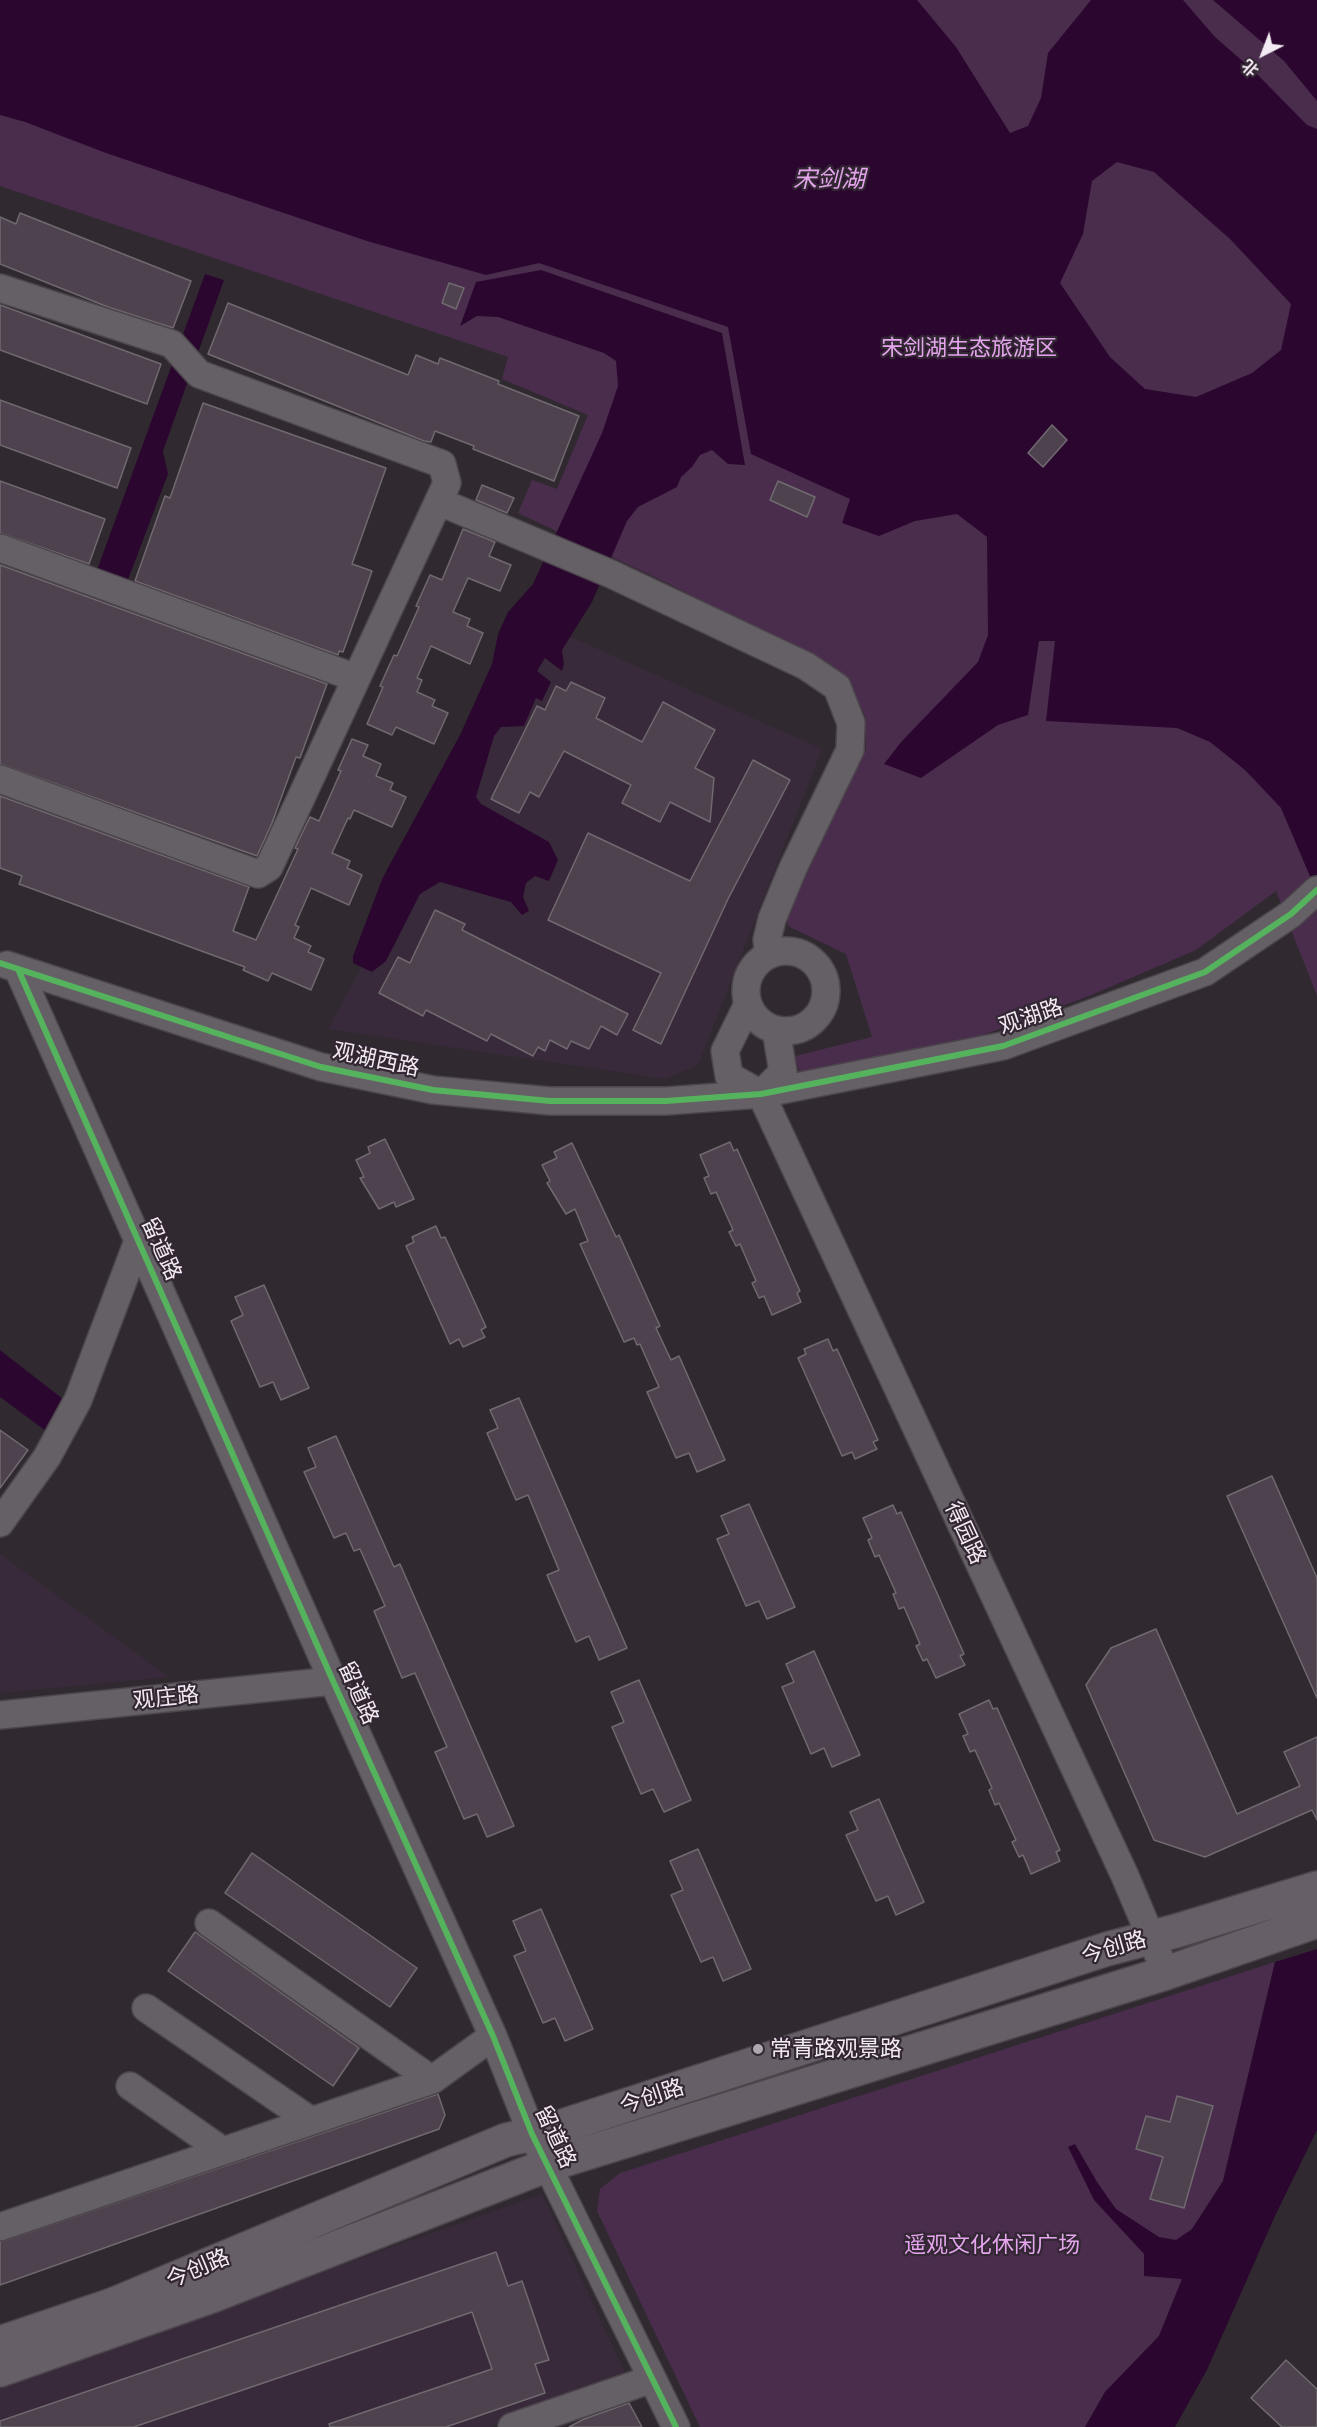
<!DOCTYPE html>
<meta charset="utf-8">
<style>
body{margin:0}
#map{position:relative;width:1317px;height:2427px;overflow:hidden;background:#302a30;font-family:"Alegreya Sans","Noto Sans SC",sans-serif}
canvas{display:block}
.north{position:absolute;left:1233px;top:24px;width:60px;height:60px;-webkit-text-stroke:4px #322733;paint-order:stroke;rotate:222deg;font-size:16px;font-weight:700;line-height:24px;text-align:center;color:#f3ebf4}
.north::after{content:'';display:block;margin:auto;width:21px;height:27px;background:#f3ebf4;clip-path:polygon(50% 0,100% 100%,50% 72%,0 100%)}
</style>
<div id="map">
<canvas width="1317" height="2427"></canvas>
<div class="north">北</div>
</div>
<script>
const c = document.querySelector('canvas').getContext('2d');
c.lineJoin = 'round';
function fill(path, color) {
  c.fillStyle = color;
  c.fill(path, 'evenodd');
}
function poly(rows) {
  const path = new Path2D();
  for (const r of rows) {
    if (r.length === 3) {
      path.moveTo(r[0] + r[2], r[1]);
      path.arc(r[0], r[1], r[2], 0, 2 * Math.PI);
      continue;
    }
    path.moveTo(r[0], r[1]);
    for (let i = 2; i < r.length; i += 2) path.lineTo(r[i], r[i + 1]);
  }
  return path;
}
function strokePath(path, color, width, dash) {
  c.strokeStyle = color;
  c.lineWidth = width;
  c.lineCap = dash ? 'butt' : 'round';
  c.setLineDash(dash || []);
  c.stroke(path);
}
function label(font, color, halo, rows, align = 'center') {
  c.font = font + ' "Alegreya Sans","Noto Sans SC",sans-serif';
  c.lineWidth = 4.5;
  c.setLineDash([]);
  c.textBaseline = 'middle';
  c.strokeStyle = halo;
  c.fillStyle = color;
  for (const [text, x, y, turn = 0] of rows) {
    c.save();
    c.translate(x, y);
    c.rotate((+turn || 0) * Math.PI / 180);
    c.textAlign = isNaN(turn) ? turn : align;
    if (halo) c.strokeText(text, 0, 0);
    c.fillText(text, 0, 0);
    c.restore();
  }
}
const built = poly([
 [535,621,822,749,698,1065,665,1079,328,1029,405,886],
 [0,1554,169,1677,0,1693],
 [542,2194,627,2377,491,2427,0,2427,0,2386]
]);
const green = poly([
 [0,0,1317,0,1317,996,1276,891,1196,950,1089,996,980,1036,801,1077,795,1056,872,1037,846,954,788,926,787,913,866,748,865,716,843,673,663,581,518,513,532,480,557,489,588,415,502,379,508,357,0,186],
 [1275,1962,1223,2181,1192,2229,1182,2279,1159,2336,1105,2392,1085,2427,700,2427,597,2211,600,2189,620,2173]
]);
const water = poly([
 [0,0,917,0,956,47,1010,133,1028,126,1041,98,1048,53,1091,0,1183,0,1215,37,1255,72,1307,125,1317,129,1317,893,1281,808,1245,770,1210,742,1177,728,1046,721,1055,641,1039,641,1028,715,998,725,921,778,884,764,902,741,978,662,988,635,987,537,957,514,915,521,879,536,842,523,850,499,751,454,728,327,539,263,486,275,367,241,106,153,25,122,0,115],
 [1117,162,1154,172,1230,239,1291,304,1281,350,1252,373,1196,397,1145,389,1110,357,1060,283,1083,234,1092,181],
 [1213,0,1317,0,1317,101,1284,61],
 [541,270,722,333,745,465,728,464,712,450,700,455,692,467,681,477,677,487,638,507,627,521,592,602,562,650,564,664,562,671,545,658,537,671,551,682,542,701,536,698,524,726,501,727,494,736,476,797,481,804,549,842,558,860,549,881,535,876,526,883,523,897,529,911,522,915,511,902,440,882,420,894,386,961,372,972,353,963,353,956,383,877,460,735,492,664,498,634,508,612,533,584,602,433,618,386,616,361,604,353,498,317,477,316,460,326,476,282],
 [205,274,224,280,163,451,168,474,129,577,117,601,43,802,28,794,109,575,97,570],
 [0,1350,68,1403,50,1434,0,1397],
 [1317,1949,1317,2130,1275,2216,1207,2370,1175,2427,1085,2427,1105,2392,1159,2336,1182,2279,1144,2276,1144,2254,1094,2200,1068,2147,1075,2144,1097,2182,1116,2209,1159,2237,1176,2240,1192,2229,1223,2181,1275,1962]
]);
const building = poly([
 [20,213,191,281,173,328,108,307,0,264,0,217,16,224,20,213],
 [449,283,464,288,456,309,442,303,449,283],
 [228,303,408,375,416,355,438,364,440,358,499,381,498,384,579,416,554,481,473,449,474,446,435,431,431,442,424,441,208,354,228,303],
 [0,305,161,364,147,404,0,350,0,305],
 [0,400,131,448,117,488,0,445,0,400],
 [203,403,386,468,352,564,372,571,343,652,339,651,338,655,135,581,165,496,170,498,203,403],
 [1052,425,1067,440,1043,467,1028,453,1052,425],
 [0,481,105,519,89,564,0,533,0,481],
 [778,481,815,497,807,517,770,500,778,481],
 [482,485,514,498,507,513,476,500,482,485],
 [463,529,495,542,489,556,511,565,500,591,468,578,453,612,470,619,467,626,483,633,470,664,431,646,417,678,422,680,417,692,435,700,432,706,448,713,434,744,396,727,392,735,367,724,383,687,380,686,394,655,397,656,419,607,416,606,430,575,442,580,463,529],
 [0,565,327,684,300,758,296,757,272,823,257,856,0,764,0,565],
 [571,682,605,698,596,718,642,742,663,702,715,730,695,768,714,778,710,822,670,802,660,822,622,803,631,785,564,751,539,797,530,792,519,813,491,799,537,706,545,710,556,686,566,691,571,682],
 [352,739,368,745,363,756,381,764,376,776,393,783,390,790,406,797,392,827,354,810,350,819,348,818,332,853,350,861,347,868,362,875,349,905,311,888,295,925,299,927,294,938,311,946,308,952,324,959,311,990,272,973,268,981,243,970,245,967,19,884,22,876,0,868,0,796,249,887,233,931,256,940,298,849,295,848,310,817,319,821,341,771,338,770,352,739],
 [753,760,790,780,728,899,661,1044,633,1030,661,973,548,920,588,833,690,881,753,760],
 [435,910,465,924,462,930,628,1014,617,1035,601,1026,589,1049,571,1041,567,1049,550,1040,545,1051,538,1047,533,1056,491,1034,487,1041,426,1010,423,1016,379,993,398,957,410,963,435,910],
 [385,1139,414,1199,396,1207,394,1202,379,1209,360,1178,364,1177,356,1160,370,1153,368,1147,385,1139],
 [730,1142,734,1151,737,1149,800,1291,797,1293,801,1302,772,1315,764,1296,759,1298,752,1283,756,1281,740,1244,736,1246,729,1232,733,1230,716,1192,711,1194,704,1178,709,1176,700,1155,730,1142],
 [572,1143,616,1237,619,1235,660,1326,656,1328,671,1360,679,1356,725,1460,697,1472,689,1453,676,1458,647,1392,659,1387,640,1344,637,1345,634,1338,624,1342,580,1244,588,1241,575,1209,566,1214,547,1183,550,1181,542,1165,557,1158,554,1152,572,1143],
 [436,1226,441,1238,445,1237,486,1327,481,1330,485,1337,463,1347,459,1339,450,1344,406,1246,414,1242,412,1237,436,1226],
 [264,1285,309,1388,281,1400,273,1382,260,1387,231,1321,243,1315,235,1297,264,1285],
 [828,1339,833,1351,837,1349,878,1440,873,1442,877,1449,855,1459,852,1452,842,1456,798,1358,806,1354,804,1349,828,1339],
 [519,1398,627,1648,599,1660,589,1636,576,1642,547,1575,559,1570,528,1495,516,1500,487,1433,498,1428,490,1410,519,1398],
 [0,1430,28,1450,0,1488,0,1430],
 [336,1436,394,1567,400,1564,514,1826,487,1837,477,1814,464,1819,435,1752,447,1747,415,1673,402,1678,374,1611,385,1606,360,1549,354,1551,346,1533,334,1538,304,1472,316,1467,308,1448,336,1436],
 [1272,1476,1317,1578,1317,1698,1227,1496,1272,1476],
 [749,1504,795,1607,767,1619,759,1601,746,1606,717,1539,729,1534,721,1516,749,1504],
 [893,1505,897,1514,901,1512,964,1654,960,1656,965,1665,936,1678,927,1659,923,1661,916,1646,920,1644,904,1607,899,1609,893,1594,896,1593,879,1555,875,1557,868,1540,872,1538,863,1518,893,1505],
 [1156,1629,1237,1814,1300,1786,1284,1752,1317,1737,1317,1820,1312,1810,1205,1857,1154,1840,1086,1685,1111,1648,1156,1629],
 [814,1651,860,1755,832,1767,824,1748,811,1754,782,1687,794,1682,786,1664,814,1651],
 [639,1680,691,1800,664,1812,653,1789,641,1794,612,1727,624,1722,611,1692,639,1680],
 [989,1700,993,1709,997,1708,1060,1850,1056,1852,1060,1861,1031,1874,1023,1855,1019,1857,1012,1842,1016,1840,999,1803,995,1805,989,1790,992,1788,975,1750,970,1752,963,1736,968,1734,959,1714,989,1700],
 [879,1799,924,1902,896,1915,888,1896,876,1901,846,1835,858,1830,850,1812,879,1799],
 [698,1849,751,1969,723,1981,713,1957,701,1962,671,1895,683,1890,670,1861,698,1849],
 [252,1853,417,1968,390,2007,225,1893,252,1853],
 [541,1909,593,2029,565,2041,555,2018,543,2023,514,1956,526,1951,513,1921,541,1909],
 [195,1932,359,2048,333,2086,168,1971,195,1932],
 [438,2094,445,2115,439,2129,0,2285,0,2242,438,2094],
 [1177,2096,1213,2106,1184,2208,1150,2199,1163,2157,1136,2149,1146,2116,1170,2122,1177,2096],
 [496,2252,508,2286,522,2281,549,2360,535,2364,545,2393,446,2427,330,2427,329,2424,492,2369,472,2312,134,2427,0,2427,0,2421,496,2252],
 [1286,2360,1317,2389,1317,2427,1282,2427,1251,2398,1286,2360],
 [629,2403,642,2427,569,2427,584,2419,629,2403]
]);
const minor = poly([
 [0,288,172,344,199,374,442,464,447,483,269,867,258,874,0,779],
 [440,502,611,574,806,666,837,687,851,723,850,750,793,868,772,919,767,940,769,955],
 [0,548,356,678],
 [786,991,40],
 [7,965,321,1067,433,1090,550,1101,666,1101,761,1094,1003,1046,1205,972,1291,914,1317,890],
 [18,969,333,1681,493,2036,532,2134,676,2427],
 [748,1004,725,1051,729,1076,761,1094],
 [761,1094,1125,1876,1166,1973],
 [761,1094,783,1072,776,1030],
 [0,1523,47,1457,78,1400,138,1241],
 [0,1715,333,1681],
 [209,1923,432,2080],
 [146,2008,311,2121],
 [130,2086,223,2151],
 [0,2227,432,2080,493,2036],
 [512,2427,652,2379]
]);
const major = poly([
 [0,2343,112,2305,506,2140,550,2130,1107,1949,1176,1931,1317,1888],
 [0,2370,212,2296,548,2165,1166,1973,1317,1921]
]);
const cycleway = poly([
 [0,963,321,1067,433,1090,550,1101,666,1101,761,1094,1003,1046,1205,972,1291,914,1317,890],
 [18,969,333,1681,493,2036,532,2134,676,2427]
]);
const markers = [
 [758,2049,6,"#afa7af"]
];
const parkNames = [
 ["宋剑湖生态旅游区",969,348],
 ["遥观文化休闲广场",992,2245]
];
const streetNames = [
 ["观湖路",1031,1017,-19],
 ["观湖西路",376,1060,12],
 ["留道路",161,1249,66],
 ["得园路",965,1533,65],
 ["留道路",358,1693,66],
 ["观庄路",166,1698,-6],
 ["今创路",1114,1948,-16],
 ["今创路",652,2097,-18],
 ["留道路",555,2137,65],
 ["今创路",198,2269,-23]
];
const poiNames = [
 ["常青路观景路",770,2049]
];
const waterNames = [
 ["宋剑湖",829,180]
];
fill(built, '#382a3a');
fill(green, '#4a2d4d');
fill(water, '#2b072f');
fill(building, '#4d424e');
strokePath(building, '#706a70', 1.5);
strokePath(minor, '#4c464c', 30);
strokePath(major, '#4c464c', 36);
strokePath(minor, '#656066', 27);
strokePath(major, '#675f68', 33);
strokePath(cycleway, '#56b35d', 6);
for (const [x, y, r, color] of markers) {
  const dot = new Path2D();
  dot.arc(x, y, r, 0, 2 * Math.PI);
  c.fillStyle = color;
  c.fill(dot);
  strokePath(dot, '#322733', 2);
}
label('22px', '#e4a5ed', '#322733', parkNames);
label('22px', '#f3ebf4', '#322733', streetNames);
label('22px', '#f3ebf4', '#322733', poiNames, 'left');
label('italic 24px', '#e3a4eb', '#322733', waterNames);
</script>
